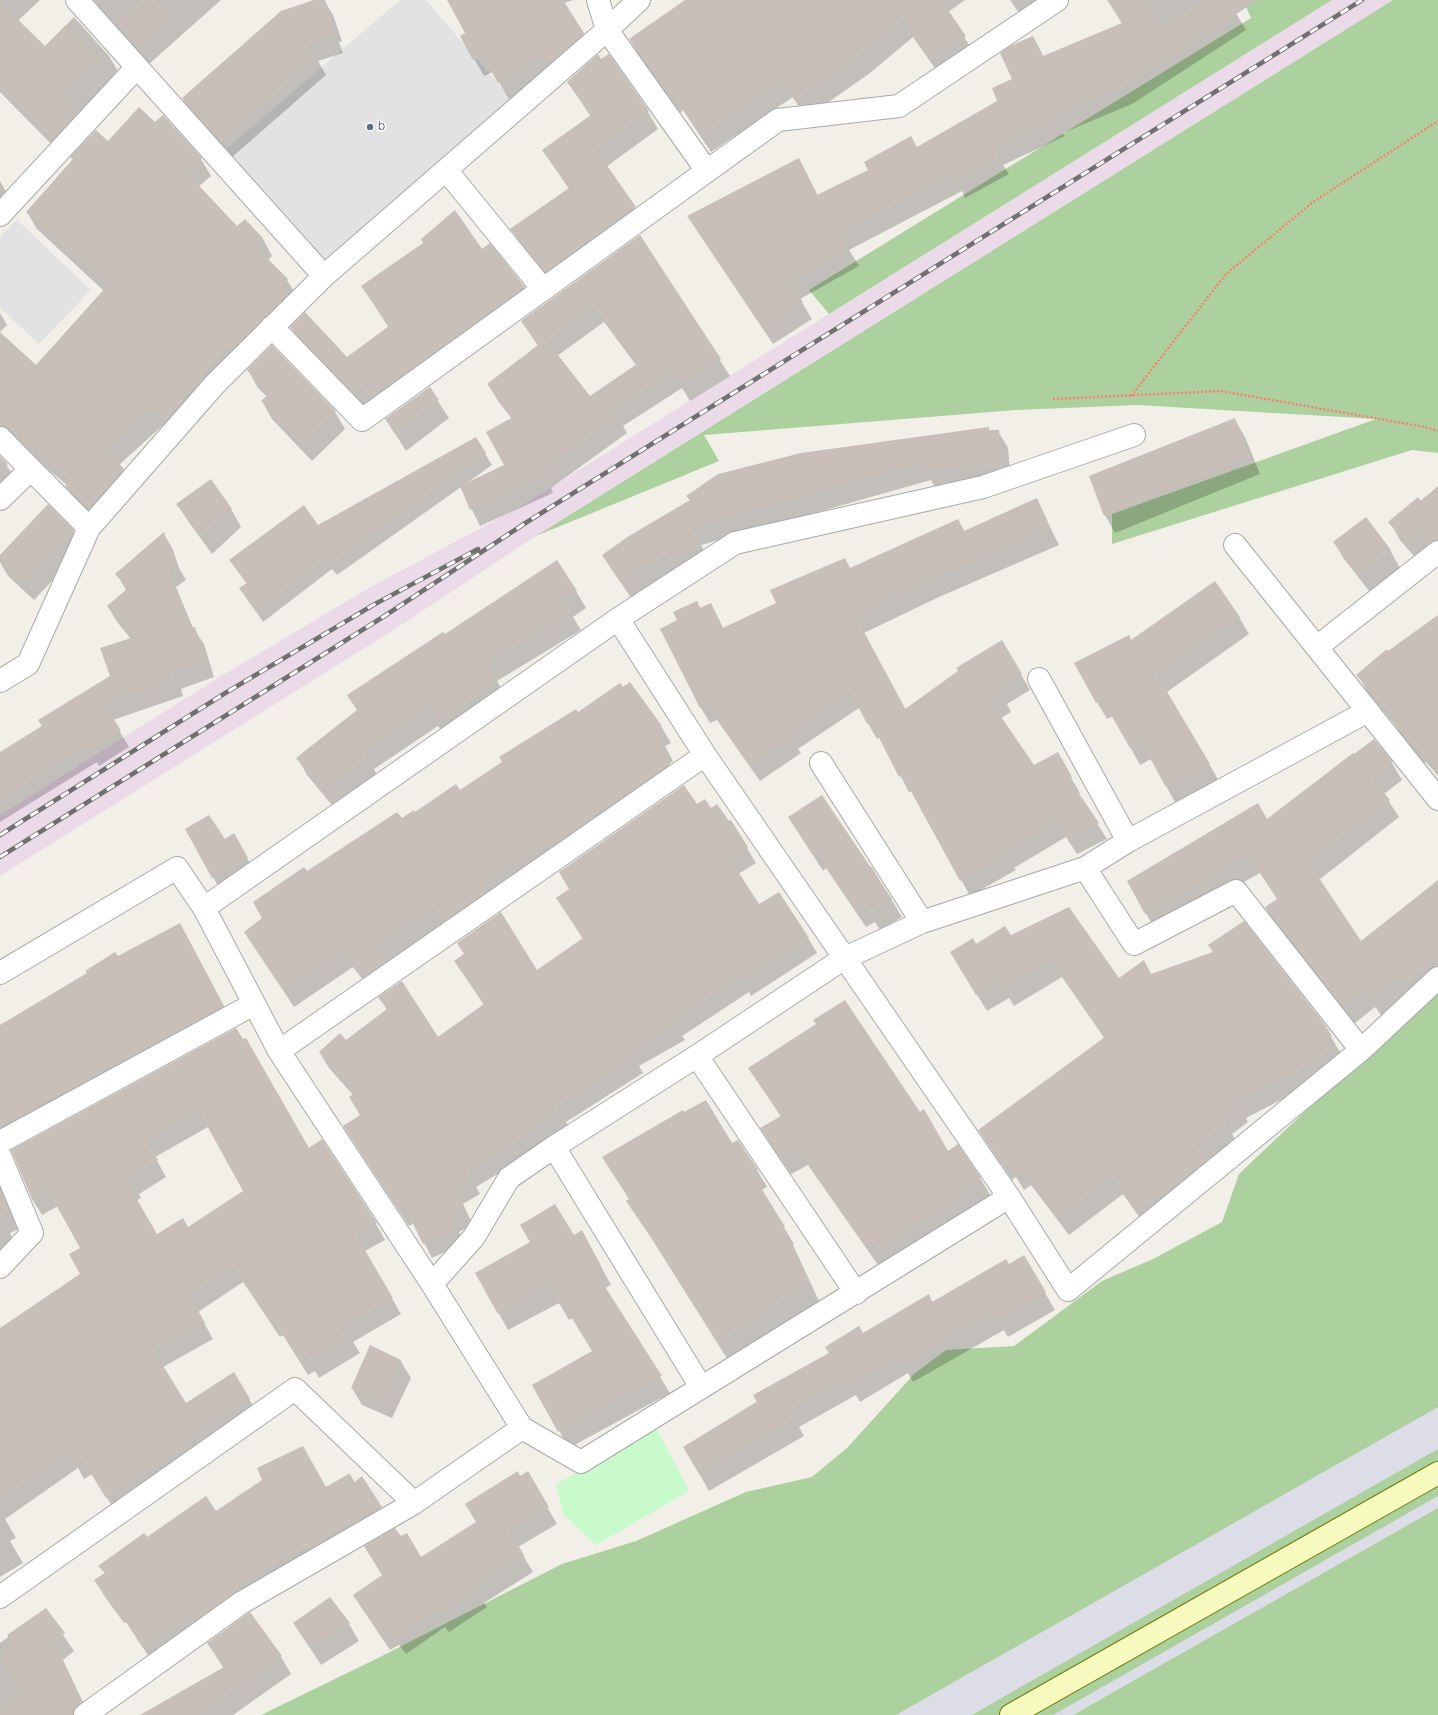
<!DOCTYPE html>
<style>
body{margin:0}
canvas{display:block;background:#f2efe9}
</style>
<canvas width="1438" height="1715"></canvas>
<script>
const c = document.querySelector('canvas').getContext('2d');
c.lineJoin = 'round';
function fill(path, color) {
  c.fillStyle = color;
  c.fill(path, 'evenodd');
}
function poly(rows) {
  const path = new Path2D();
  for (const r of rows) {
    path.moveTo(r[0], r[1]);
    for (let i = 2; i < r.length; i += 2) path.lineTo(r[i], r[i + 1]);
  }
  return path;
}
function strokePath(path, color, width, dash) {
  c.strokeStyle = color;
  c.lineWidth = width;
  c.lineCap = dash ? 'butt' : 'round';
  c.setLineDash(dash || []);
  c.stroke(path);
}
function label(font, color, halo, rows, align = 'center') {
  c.font = font + ' Manrope,sans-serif';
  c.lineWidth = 3;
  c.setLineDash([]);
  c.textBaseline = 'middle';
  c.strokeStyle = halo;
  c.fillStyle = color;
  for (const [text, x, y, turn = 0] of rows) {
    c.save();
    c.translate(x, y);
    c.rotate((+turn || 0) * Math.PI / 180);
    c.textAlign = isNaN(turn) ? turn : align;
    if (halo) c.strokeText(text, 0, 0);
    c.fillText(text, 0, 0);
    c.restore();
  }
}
const industrial = poly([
 [1332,0,1393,0,536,536,392,631,0,876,0,815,218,678,367,589,518,508]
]);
const forest = poly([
 [1243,0,1332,0,829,314,809,290,1251,18],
 [1393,0,1438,0,1438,453,1412,450,1112,544,1112,514,1376,419,1137,405,1016,410,704,435,719,461,536,536],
 [1438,985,1438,1715,261,1715,378,1658,562,1564,636,1541,746,1492,812,1477,848,1447,914,1374,946,1350,1014,1346,1102,1281,1153,1259,1222,1222,1239,1174]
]);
const park = poly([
 [657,1429,689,1491,596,1545,563,1514,556,1484]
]);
const parking = poly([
 [400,0,426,0,515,103,324,267,224,151],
 [17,220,91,290,39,344,0,308,0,237]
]);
const plaza = poly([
 [1438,1407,1438,1449,1012,1692,972,1715,896,1715],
 [1438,1496,1438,1508,1073,1715,1053,1715]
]);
const shadow = poly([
 [0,0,40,0,9,29,0,21],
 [94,0,221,0,148,65,103,15],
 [317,0,324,0,333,15,342,41,339,42,343,53,318,61,326,75,231,158,193,115,183,99],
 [448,0,573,0,564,3,594,51,509,99,493,72,484,76,461,36,466,34],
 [686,0,965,0,948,12,975,54,941,77,913,37,870,73,806,118,793,97,711,152,683,110,680,113,640,57,630,40],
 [1010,0,1051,0,1023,19],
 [1127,0,1228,0,1246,30,1132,104,1063,133,1065,136,1003,165,1009,174,965,198,962,191,849,250,859,266,800,299,812,319,773,344,688,216,799,159,818,196,917,148,999,101,1013,79,1033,37,1044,57,1122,24,1114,9],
 [74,17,109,56,119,73,77,114,87,131,63,156,0,92,0,65,45,47],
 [568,82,648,112,658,129,606,167,645,225,556,289,522,247,512,229,569,189,543,150,591,117],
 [155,123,201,159,211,176,198,187,237,227,245,220,263,239,272,256,268,260,287,280,297,297,176,437,163,425,119,465,133,487,99,526,76,503,67,485,37,460,35,462,0,447,0,333,37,366,104,291,37,229,27,212,73,160,72,157],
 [0,181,8,195,0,203],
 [640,236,730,376,690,401,682,388,623,426,627,433,551,488,553,493,480,526,461,487,337,575,332,569,263,622,241,589,247,584,230,560,317,527,476,439,492,465,467,483,506,466,512,419,498,401,488,384,538,346,522,321],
 [604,322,636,365,590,398,557,356],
 [481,250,524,287,534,304,364,410,301,344,291,328,347,359,389,328,362,286],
 [0,313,7,325,0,332],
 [272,346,335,412,345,429,312,461,272,419,262,401,267,397,258,388,248,370],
 [429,388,449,418,406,451,386,419],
 [1235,420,1245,437,1260,474,1115,533,1105,515],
 [988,428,990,431,998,431,1008,448,1011,482,965,482,934,486,931,480,701,545,710,561,659,581,658,579,631,598,603,555],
 [0,456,17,481,0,498],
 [1438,488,1438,560,1418,561,1400,540,1390,522],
 [1036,499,1059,545,939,597,864,633,906,710,1002,642,1030,690,1007,704,1011,712,1001,718,1034,766,1057,754,1080,793,1078,794,1107,839,1077,854,1066,837,1014,868,1016,870,970,896,912,791,909,792,880,737,877,739,859,708,798,749,801,753,760,781,717,720,710,723,701,708,678,621,697,602,701,609,719,620,723,628,958,520,965,532],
 [178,504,231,509,241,527,212,554,188,521],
 [73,531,83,548,34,600,8,576,0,562,0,556],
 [164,534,173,550,179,568,186,580,176,587,193,628,204,644,214,677,181,689,183,696,113,720,129,747,99,766,97,762,0,822,0,753,43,727,111,676,131,639,118,623,108,607,126,590,117,574],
 [1334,542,1390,550,1400,568,1370,592,1344,559],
 [576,591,586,608,573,617,581,630,497,681,507,698,448,740,438,726,374,769,377,775,344,802,341,798,332,805,307,775,298,758,357,711,445,636],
 [1239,617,1249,634,1167,692,1219,781,1176,804,1151,759,1140,765,1113,716,1107,719,1097,702,1131,641],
 [1438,628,1438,776,1426,762,1423,764,1405,742,1396,726,1368,693,1358,675,1388,652],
 [578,713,661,726,671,743,665,746,673,761,669,764,679,782,388,962,397,978,374,994,353,967,294,1007,245,933,264,919,306,873,402,819,460,791],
 [1374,741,1392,763,1402,780,1384,794,1399,817,1319,880,1360,942,1438,880,1438,982,1382,1016,1375,1007,1354,1024,1276,925,1266,908,1278,900,1260,873,1156,931,1128,882,1267,820],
 [696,806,711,809,729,822,731,821,756,863,738,874,758,906,808,938,817,953,751,996,749,992,682,1036,685,1040,639,1066,643,1073,566,1122,568,1125,545,1145,476,1187,480,1194,463,1204,473,1225,459,1232,464,1243,432,1258,414,1223,409,1226,353,1141,361,1116,353,1095,329,1068,320,1053,346,1041,387,1010,380,997,437,1038,484,1005,455,961,537,971,583,939,557,898],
 [789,817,869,868,871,866,902,917,880,930,875,922,866,927,826,868,823,871],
 [234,835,257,876,223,894,213,877,225,840],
 [180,924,233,1024,0,1152,0,1026,118,957],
 [1010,936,1119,979,1151,975,1323,1023,1341,1054,1300,1090,1246,1118,1248,1122,1232,1134,1236,1141,1206,1161,1216,1178,1147,1228,1123,1194,1069,1235,1031,1185,1024,1190,1016,1177,1012,1180,979,1130,1105,1039,1062,977,1014,1006,1009,998,987,1011,961,969,976,945],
 [236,1029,308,1149,322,1141,376,1224,385,1240,365,1251,401,1314,353,1342,360,1353,319,1378,315,1371,308,1375,283,1335,280,1337,243,1282,198,1312,213,1339,163,1367,186,1405,234,1374,259,1416,117,1514,92,1474,84,1479,78,1468,5,1519,16,1538,10,1541,23,1563,0,1577,0,1363,81,1274,82,1248,58,1206,42,1215,32,1199,12,1151],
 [208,1127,244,1191,188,1228,156,1236,136,1201,141,1198,139,1194,166,1177,155,1157],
 [750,1069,920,1113,948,1152,980,1178,990,1195,888,1266,884,1261,878,1265,808,1165,791,1174,771,1145,762,1128,781,1117],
 [732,1144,757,1170,767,1187,761,1190,794,1244,793,1245,819,1301,728,1360,628,1201],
 [0,1184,19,1229,10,1233,20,1254,0,1265],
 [573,1237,591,1248,611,1285,605,1288,670,1393,569,1448,533,1385,593,1352,572,1318,569,1320,559,1303,508,1330,477,1274],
 [1024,1257,1055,1310,1008,1337,1004,1330,913,1382,908,1373,860,1402,856,1395,799,1427,804,1436,709,1491,684,1447,928,1295,933,1303,1009,1266],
 [400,1360,411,1378,392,1418,362,1405,352,1388],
 [527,1473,557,1524,518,1547,533,1572,484,1603,487,1607,449,1632,445,1627,406,1654,399,1645,390,1650,354,1596,421,1559,477,1523,520,1477],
 [350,1474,355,1483,361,1478,390,1524,154,1664,126,1622,124,1623,105,1597,95,1580,216,1513,326,1488],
 [46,1610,74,1651,63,1660,89,1715,0,1715,0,1643],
 [250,1613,281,1657,291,1674,233,1715,156,1715,224,1669,208,1643],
 [294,1623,349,1624,359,1641,321,1665]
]);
const building = poly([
 [142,0,156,0,172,20,138,49,115,22],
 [314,0,325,0,333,24,330,25,334,36,306,45,317,58,221,142,182,98,281,11],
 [447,0,563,0,584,33,551,63,546,55,498,83,482,55,473,60,460,36,465,33],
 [685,0,941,0,966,36,931,61,903,20,860,55,795,101,782,81,701,136,673,94,669,96,629,39],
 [1107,0,1146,0,1163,26,1203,0,1258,0,1123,87,1055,116,1056,119,995,148,1000,157,955,182,951,175,840,233,850,249,790,283,803,302,763,329,687,216,799,158,817,195,868,170,864,162,911,136,917,147,997,101,992,88,1012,79,1000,53,1010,46,1033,36,1043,56,1122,23],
 [0,2,45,46,66,25,102,62,64,100,77,113,53,139,0,86],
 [598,54,601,59,609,54,649,111,596,150,636,207,545,272,510,229,569,188,542,150,591,115,567,82],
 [139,107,155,122,163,115,202,158,186,172,237,226,245,219,263,238,255,246,288,279,281,286,288,294,230,352,226,347,166,421,153,409,107,450,124,469,88,510,65,486,70,480,27,444,25,446,9,429,0,426,0,332,36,365,107,286,26,212,73,159,70,157,96,130,108,141],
 [455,210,482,249,490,243,525,287,371,398,363,387,355,394,290,327,305,312,347,357,389,326,361,286,423,243,421,239],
 [640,235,721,359,680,386,672,373,614,410,618,417,542,471,544,476,470,510,460,486,504,465,486,432,513,417,487,384,538,345,521,321],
 [594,307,637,364,590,396,547,341],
 [272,345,336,411,301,444,261,401,269,394,247,370],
 [430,387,439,400,395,434,385,419],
 [1235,418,1250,457,1104,516,1089,476],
 [989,427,989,430,999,430,1001,466,956,468,955,466,923,469,921,463,692,528,701,544,670,562,666,555,649,565,648,563,620,582,602,555,629,536,690,500,686,496,718,474,801,453],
 [476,437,486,453,330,565,326,559,256,612,239,588,247,583,229,560,304,505,318,525],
 [0,456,8,464,0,472],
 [211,479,232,509,201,537,176,504],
 [1438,486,1438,540,1428,544,1419,534,1407,544,1388,522,1418,497,1421,501],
 [1037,498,1051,529,930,581,856,617,905,709,958,671,956,668,1002,640,1022,674,998,688,1003,696,991,702,1034,765,1058,752,1072,777,1069,779,1099,823,1068,839,1056,822,1006,852,1008,854,960,881,902,775,899,777,871,722,867,724,855,699,854,700,850,692,790,733,793,737,750,766,707,704,700,708,660,629,677,620,673,612,697,601,700,608,711,603,723,628,776,603,770,590,845,558,850,568,958,519,964,531],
 [48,504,74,530,24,584,0,561,0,555],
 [1366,517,1391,550,1359,575,1333,542],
 [164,532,172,557,177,564,168,570,191,628,195,627,206,661,172,673,174,680,104,703,121,731,89,750,86,746,0,800,0,752,42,726,38,720,110,676,100,648,134,637,107,606,128,588,115,574],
 [557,560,577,591,563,600,572,612,488,663,498,681,438,723,428,709,365,752,368,757,333,785,331,782,321,789,296,758,357,710,347,695,443,632,445,634],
 [1215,581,1240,617,1157,675,1210,764,1166,787,1141,742,1130,748,1102,699,1096,703,1074,663,1129,635,1131,640],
 [1438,615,1438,773,1415,745,1413,747,1394,724,1397,722,1356,675,1387,649,1388,651],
 [630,682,662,726,655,729,664,743,659,747,670,764,547,850,544,845,491,875,493,878,484,884,488,890,443,922,434,908,377,945,388,960,363,977,343,950,283,990,244,932,262,918,253,902,304,867,307,871,397,812,402,818,414,810,415,812,456,784,460,790,502,762,499,757,576,709,578,712,620,683,623,687],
 [1374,739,1393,762,1372,778,1390,800,1309,863,1361,941,1438,881,1438,957,1405,983,1400,976,1372,999,1365,991,1343,1007,1265,907,1277,899,1249,856,1145,914,1127,881,1258,803,1267,819,1353,753,1354,754],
 [684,785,697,804,705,799,711,808,717,804,729,821,731,820,748,847,730,859,759,904,779,892,809,938,742,981,740,978,674,1020,677,1024,631,1051,635,1058,558,1106,560,1109,535,1126,537,1129,468,1172,472,1179,455,1188,465,1209,451,1216,456,1227,423,1244,405,1208,399,1211,343,1126,360,1115,349,1097,355,1093,319,1052,340,1033,346,1040,387,1009,378,997,402,981,438,1037,484,1004,454,961,464,954,457,943,501,912,537,970,583,938,556,898,569,889,559,872],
 [822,795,892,899,870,914,864,905,856,910,816,851,812,854,788,817],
 [209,815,225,839,234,833,248,858,212,878,185,829],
 [1069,907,1119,978,1144,960,1151,974,1213,952,1208,945,1244,921,1323,1022,1332,1036,1326,1041,1331,1049,1291,1077,1290,1074,1237,1101,1239,1105,1222,1117,1227,1124,1196,1145,1207,1160,1184,1179,1137,1212,1112,1178,1058,1219,1020,1169,1014,1173,1005,1161,1001,1164,978,1130,1105,1037,1051,960,1003,990,998,982,976,995,950,952,973,938,976,944,1005,926,1011,935],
 [180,923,224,1006,0,1128,0,1025,87,973,85,971,115,952,118,956],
 [845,1000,920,1112,924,1109,948,1151,958,1144,981,1178,958,1193,961,1196,909,1227,910,1228,877,1250,874,1244,867,1248,798,1148,780,1158,760,1128,781,1116,748,1068,816,1024,813,1020],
 [236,1028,243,1039,246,1038,309,1148,322,1139,377,1223,356,1235,393,1298,337,1330,351,1337,309,1362,305,1355,298,1359,273,1319,270,1321,233,1266,190,1296,205,1323,154,1351,186,1403,234,1372,250,1399,182,1443,186,1449,141,1474,106,1498,82,1459,74,1463,68,1453,0,1500,0,1328,80,1274,69,1254,80,1248,48,1190,32,1199,11,1150],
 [199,1111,243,1191,188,1227,183,1218,157,1234,128,1184,132,1181,130,1177,158,1160,146,1141],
 [706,1100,732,1143,738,1140,758,1170,752,1173,785,1227,784,1228,810,1283,759,1316,760,1318,718,1343,673,1270,626,1201,629,1199,602,1157,683,1110,684,1112],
 [0,1189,10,1211,0,1217],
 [555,1204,574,1235,582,1230,602,1268,595,1271,662,1376,558,1432,532,1385,592,1351,562,1302,558,1304,549,1286,498,1314,475,1273,530,1242,520,1225],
 [1024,1255,1046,1292,997,1321,993,1313,903,1365,897,1356,849,1386,845,1379,790,1410,795,1418,699,1474,683,1447,757,1402,753,1395,829,1353,825,1347,859,1326,863,1333,929,1294,932,1302,1006,1259,1009,1264],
 [370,1345,401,1360,382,1402,351,1388],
 [303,1446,326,1487,350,1473,341,1493,362,1476,382,1507,351,1525,349,1523,321,1539,318,1544,308,1550,306,1547,282,1561,281,1559,234,1590,236,1592,193,1622,189,1618,143,1648,115,1605,113,1607,94,1580,105,1573,98,1566,144,1533,147,1537,206,1496,216,1511,262,1480,257,1468],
 [518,1471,520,1476,528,1471,549,1507,509,1530,524,1555,475,1586,478,1590,439,1616,435,1611,395,1638,389,1629,380,1635,353,1595,382,1575,364,1546,395,1528,401,1536,407,1533,421,1557,476,1522,465,1504],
 [330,1597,350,1623,310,1648,293,1623],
 [46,1608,65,1633,54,1642,82,1702,74,1710,73,1715,0,1715,0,1708,21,1693,0,1659,0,1656,14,1644,7,1635],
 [250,1612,282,1656,199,1715,140,1715,224,1667,207,1643]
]);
const path = poly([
 [1131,396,1226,274,1313,202,1438,121],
 [1053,399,1221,391,1425,427,1438,431]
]);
const street = poly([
 [77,0,324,276],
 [446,170,543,289],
 [707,171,778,120,899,106,1057,0],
 [0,215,137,67],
 [272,327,362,420,707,171,607,30,598,0],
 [0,438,89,528],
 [0,499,30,470],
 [1235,545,1438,799],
 [618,619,735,543,983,487,1134,435],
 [1317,647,1438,552],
 [1039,679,1128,841],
 [0,681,28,664,89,528,215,384,324,276,607,30,639,0],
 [705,755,1009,1197,1068,1290,1361,1050,1438,978],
 [821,763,922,922],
 [1085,868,1134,944,1236,891,1361,1050],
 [204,908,618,619,705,755,279,1051],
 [0,973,177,868,204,908,279,1051,432,1284,522,1428,581,1462,1009,1197],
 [697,1056,856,1293],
 [0,1142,254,1004],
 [554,1147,701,1387],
 [0,1156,32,1233,0,1267],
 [432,1284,474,1237,509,1178,554,1147,697,1056,843,959,922,922,1085,868,1128,841,1368,711],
 [0,1597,295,1389,414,1503],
 [85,1715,241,1603,414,1503,522,1428]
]);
const secondary = poly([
 [1011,1715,1438,1473]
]);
const rail = poly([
 [0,835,227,692,375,604,478,549],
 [0,857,383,617,527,522,1362,0]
]);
const markers = [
 [370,127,4,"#5c6f8a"]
];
const serviceNames = [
 ["b",378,127]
];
fill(industrial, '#ebdbe8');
fill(forest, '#add19e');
fill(park, '#c8facc');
fill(parking, '#e2e2e2');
fill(plaza, '#dddde8');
fill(shadow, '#0003');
fill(building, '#c7bfb8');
strokePath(street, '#a9a9a9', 24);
strokePath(secondary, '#707d05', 24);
strokePath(path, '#fa8072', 2.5, [2, 2]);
strokePath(street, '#fff', 22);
strokePath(secondary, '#f7fabf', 22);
strokePath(rail, '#707070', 4.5);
strokePath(rail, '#fff', 3, [9]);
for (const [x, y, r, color] of markers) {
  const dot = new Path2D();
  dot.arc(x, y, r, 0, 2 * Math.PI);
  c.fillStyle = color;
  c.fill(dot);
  strokePath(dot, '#fff', 1.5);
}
label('12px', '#4e5e75', '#fff', serviceNames, 'left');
</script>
